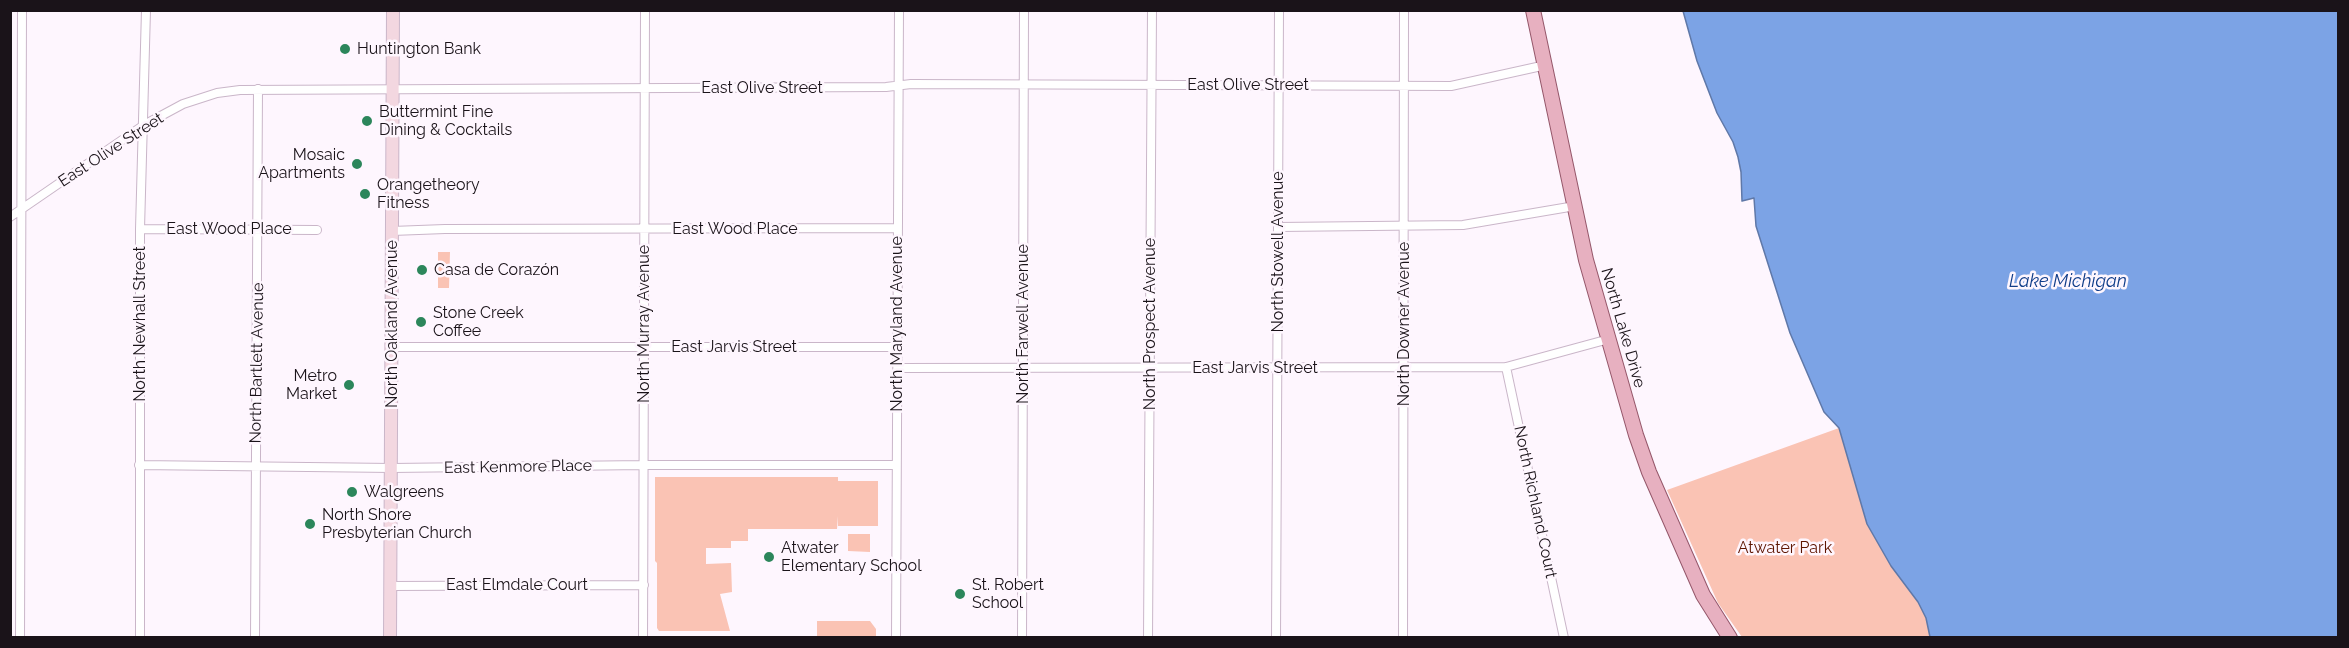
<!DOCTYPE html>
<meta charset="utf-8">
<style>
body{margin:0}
#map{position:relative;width:2349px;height:648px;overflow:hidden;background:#fef6fe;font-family:Raleway,sans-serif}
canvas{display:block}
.frame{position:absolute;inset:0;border:12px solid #1a1319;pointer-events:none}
</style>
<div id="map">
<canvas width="2349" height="648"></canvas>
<div class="frame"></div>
</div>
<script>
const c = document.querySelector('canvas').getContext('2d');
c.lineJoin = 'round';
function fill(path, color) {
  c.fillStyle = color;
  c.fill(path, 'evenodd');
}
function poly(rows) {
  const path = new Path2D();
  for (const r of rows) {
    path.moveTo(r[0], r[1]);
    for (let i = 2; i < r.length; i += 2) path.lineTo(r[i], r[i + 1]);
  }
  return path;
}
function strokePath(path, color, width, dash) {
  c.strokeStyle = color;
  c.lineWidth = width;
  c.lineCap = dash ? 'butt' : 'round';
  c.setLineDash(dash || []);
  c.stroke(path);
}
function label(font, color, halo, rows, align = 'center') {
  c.font = font + ' Raleway,sans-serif';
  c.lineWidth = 5;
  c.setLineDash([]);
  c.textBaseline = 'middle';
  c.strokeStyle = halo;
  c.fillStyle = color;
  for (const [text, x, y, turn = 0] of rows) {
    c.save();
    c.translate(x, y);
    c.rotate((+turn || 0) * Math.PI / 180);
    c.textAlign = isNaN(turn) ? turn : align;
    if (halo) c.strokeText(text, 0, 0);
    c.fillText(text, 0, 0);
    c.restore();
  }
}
const green = poly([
 [438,252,450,252,449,288,438,288],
 [1839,428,1867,524,1891,566,1918,602,1926,618,1930,637,1742,637,1718,603,1667,490],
 [655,477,838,477,838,481,878,481,878,526,838,526,838,516,837,529,748,529,748,541,731,541,731,548,706,548,706,564,731,563,732,592,720,594,730,631,659,631,657,628,657,563,655,561],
 [848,534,870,534,870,552,848,551],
 [817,621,870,621,876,629,876,637,817,637]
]);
const water = poly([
 [1683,11,2338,11,2338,637,1930,637,1926,618,1918,602,1891,566,1867,524,1839,428,1824,412,1790,333,1756,226,1754,198,1742,201,1741,172,1738,157,1733,142,1717,113,1697,61,1683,11]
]);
const street = poly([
 [10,217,144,125,183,104,217,93,240,90,886,87,911,84,1451,86,1546,65],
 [1278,227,1463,225,1575,206],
 [140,229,317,230],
 [392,231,445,229,898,228],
 [391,347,897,347],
 [1506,367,1564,638],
 [898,368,1506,367,1609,339],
 [139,465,392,468,644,465,896,465],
 [390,586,644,585],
 [20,638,22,10],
 [140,638,140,229,146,10],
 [255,638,258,89],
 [643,638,645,10],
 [896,638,899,10],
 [1022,638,1024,10],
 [1148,638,1152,10],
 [1276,638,1279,10],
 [1403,638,1404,10]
]);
const secondary = poly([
 [390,638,393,10]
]);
const primary = poly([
 [1533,10,1586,260,1636,435,1649,472,1703,595,1730,638]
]);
const markers = [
 [345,49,6,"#2c865b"],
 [367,121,6,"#2c865b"],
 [357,164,6,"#2c865b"],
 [365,194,6,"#2c865b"],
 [422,270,6,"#2c865b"],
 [421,322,6,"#2c865b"],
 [349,385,6,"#2c865b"],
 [352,492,6,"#2c865b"],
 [310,524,6,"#2c865b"],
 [769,557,6,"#2c865b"],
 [960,594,6,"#2c865b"]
];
const poiNames = [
 ["Huntington Bank",357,49],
 ["Buttermint Fine",379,112],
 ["Dining & Cocktails",379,130],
 ["Mosaic",345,155,"right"],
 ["Apartments",345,173,"right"],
 ["Orangetheory",377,185],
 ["Fitness",377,203],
 ["Casa de Corazón",434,270],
 ["Stone Creek",433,313],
 ["Coffee",433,331],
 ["Metro",337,376,"right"],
 ["Market",337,394,"right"],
 ["Walgreens",364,492],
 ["North Shore",322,515],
 ["Presbyterian Church",322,533],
 ["Atwater",781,548],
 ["Elementary School",781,566],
 ["St. Robert",972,585],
 ["School",972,603]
];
const streetNames = [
 ["East Olive Street",1248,85],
 ["East Olive Street",762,88],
 ["East Olive Street",111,150,-33],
 ["East Wood Place",229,229],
 ["East Wood Place",735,229],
 ["North Stowell Avenue",1278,252,-90],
 ["North Newhall Street",140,324,-90],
 ["North Oakland Avenue",392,324,-90],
 ["North Murray Avenue",644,324,-90],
 ["North Maryland Avenue",897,324,-90],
 ["North Farwell Avenue",1023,324,-90],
 ["North Prospect Avenue",1150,324,-90],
 ["North Downer Avenue",1404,324,-90],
 ["North Lake Drive",1623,328,74],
 ["East Jarvis Street",734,347],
 ["North Bartlett Avenue",257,363,-89],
 ["East Jarvis Street",1255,368],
 ["East Kenmore Place",518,467,-1],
 ["North Richland Court",1535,502,78],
 ["East Elmdale Court",517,585]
];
const parkNames = [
 ["Atwater Park",1785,548]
];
const waterNames = [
 ["Lake Michigan",2068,282]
];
fill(green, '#fac3b4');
fill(water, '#7ca3e5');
strokePath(water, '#5f78a8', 1.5);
strokePath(street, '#cab6c9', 10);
strokePath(secondary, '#cab6c9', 14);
strokePath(primary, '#95576a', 16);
strokePath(street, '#fff', 8);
strokePath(secondary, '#f3d7e0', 12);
strokePath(primary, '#e7b0c0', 14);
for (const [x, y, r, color] of markers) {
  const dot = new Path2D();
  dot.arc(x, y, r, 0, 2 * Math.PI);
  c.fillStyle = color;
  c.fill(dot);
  strokePath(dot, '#fef6fe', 2);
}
label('16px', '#1a1319', '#fef6fe', poiNames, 'left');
label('16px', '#1a1319', '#fef6fe', streetNames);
label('16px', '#5e1501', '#fef6fe', parkNames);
label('italic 18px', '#103d89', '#fef6fe', waterNames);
</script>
